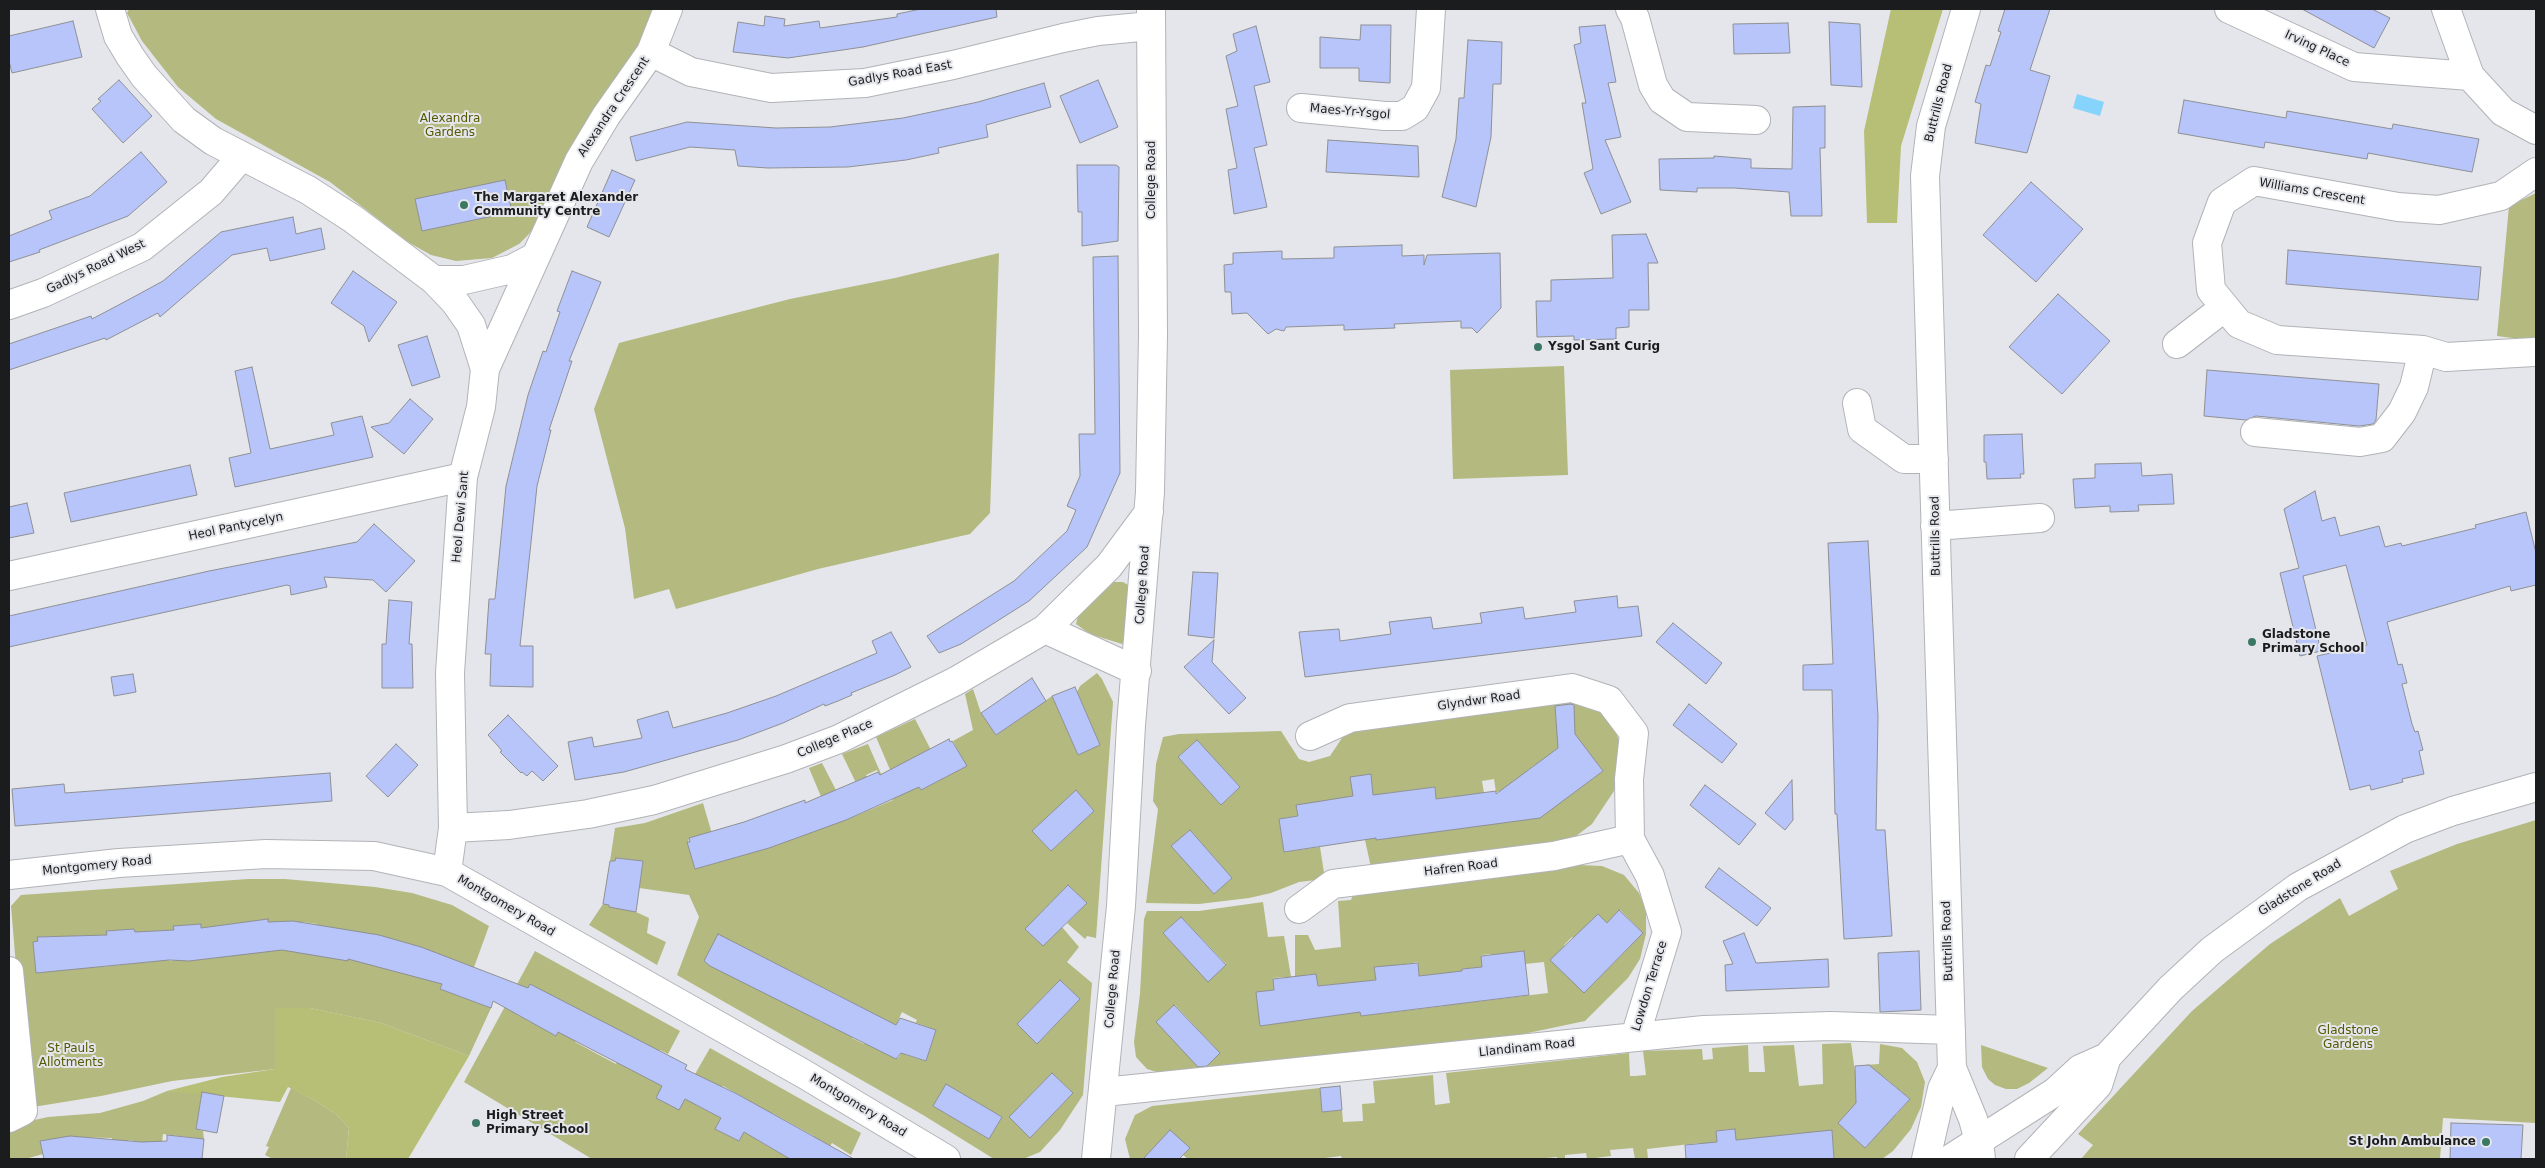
<!DOCTYPE html>
<style>
body{margin:0}
#map{position:relative;width:2545px;height:1168px;overflow:hidden;background:#e5e6eb;font-family:"DejaVu Sans",sans-serif}
canvas{display:block}
.frame{position:absolute;inset:0;border:10px solid #1b1c1e;pointer-events:none}
</style>
<div id="map">
<canvas width="2545" height="1168"></canvas>
<div class="frame"></div>
</div>
<script>
const c = document.querySelector('canvas').getContext('2d');
c.lineJoin = 'round';
function fill(path, color) {
  c.fillStyle = color;
  c.fill(path, 'evenodd');
}
function poly(rows) {
  const path = new Path2D();
  for (const r of rows) {
    path.moveTo(r[0], r[1]);
    for (let i = 2; i < r.length; i += 2) path.lineTo(r[i], r[i + 1]);
  }
  return path;
}
function strokePath(path, color, width, dash) {
  c.strokeStyle = color;
  c.lineWidth = width;
  c.lineCap = dash ? 'butt' : 'round';
  c.setLineDash(dash || []);
  c.stroke(path);
}
function label(font, color, halo, rows, align = 'center') {
  c.font = font + ' "DejaVu Sans",sans-serif';
  c.lineWidth = 4;
  c.setLineDash([]);
  c.textBaseline = 'middle';
  c.strokeStyle = halo;
  c.fillStyle = color;
  for (const [text, x, y, turn = 0] of rows) {
    c.save();
    c.translate(x, y);
    c.rotate((+turn || 0) * Math.PI / 180);
    c.textAlign = isNaN(turn) ? turn : align;
    if (halo) c.strokeText(text, 0, 0);
    c.fillText(text, 0, 0);
    c.restore();
  }
}
const green = poly([
 [129,9,660,9,630,62,583,130,548,194,545,212,529,234,519,244,492,258,456,261,431,255,408,242,330,182,216,119,178,87,142,41,127,13],
 [2536,193,2536,341,2497,336,2509,206],
 [999,253,990,513,970,534,818,569,676,609,669,589,634,599,625,528,594,409,619,343,790,299,895,278],
 [1564,366,1568,475,1453,479,1450,370],
 [1112,582,1123,582,1128,585,1130,591,1125,641,1122,644,1090,634,1076,624,1078,616],
 [1097,673,1102,679,1113,702,1096,938,1087,936,1085,939,1067,923,1087,903,1068,885,1025,929,1043,946,1062,927,1079,947,1067,962,1092,983,1083,1095,1060,1130,1040,1152,1023,1159,994,1159,923,1115,677,975,699,917,689,895,639,888,643,861,616,858,615,861,610,861,615,828,645,823,703,803,712,834,689,838,688,842,695,869,771,847,796,838,822,799,809,768,822,763,838,794,835,795,846,820,893,800,877,770,866,775,868,780,857,785,842,754,868,744,882,776,891,772,876,737,915,719,932,752,921,754,909,760,908,766,921,790,966,766,953,741,973,730,965,694,973,689,981,713,996,735,1052,696,1078,755,1100,745,1077,692,1080,686],
 [1076,791,1094,811,1051,851,1032,831],
 [790,971,840,996,828,1021,825,1019,823,1023,810,1016],
 [1060,980,1080,999,1037,1044,1017,1024],
 [902,1012,917,1020,899,1057,896,1059,866,1041,864,1044,852,1038,853,1035,896,1025],
 [917,1023,936,1030,925,1061,906,1055],
 [1052,1073,1073,1093,1030,1138,1009,1117],
 [946,1085,1002,1117,989,1139,933,1106],
 [1582,698,1611,719,1621,746,1620,769,1614,791,1592,824,1576,836,1560,845,1372,872,1365,840,1296,806,1298,816,1279,819,1284,852,1320,847,1325,879,1299,882,1271,893,1249,898,1199,904,1146,903,1158,809,1153,801,1156,764,1163,737,1179,734,1281,731,1299,759,1309,762,1330,756,1344,735,1357,730],
 [1197,740,1240,787,1221,805,1178,757],
 [1583,745,1603,771,1569,796,1527,771,1536,764,1542,772],
 [1494,779,1496,792,1509,790,1470,827,1484,793,1482,781],
 [1435,787,1436,799,1456,796,1418,833,1376,840,1372,806,1388,793],
 [1190,830,1232,878,1214,894,1172,846],
 [2536,820,2536,1123,2443,1118,2440,1159,2081,1159,2093,1145,2078,1134,2192,1011,2270,944,2340,898,2349,916,2398,889,2390,871,2457,844],
 [1579,865,1602,866,1624,875,1639,893,1646,910,1646,934,1640,959,1628,978,1585,1021,1509,1037,1404,1050,1382,1049,1288,1062,1252,1063,1200,1073,1160,1073,1147,1069,1136,1057,1134,1042,1140,994,1144,919,1147,911,1199,911,1263,902,1268,937,1284,936,1293,988,1285,989,1284,977,1273,978,1274,990,1256,992,1260,1026,1341,1014,1336,984,1318,986,1315,974,1306,975,1307,986,1295,988,1295,935,1308,935,1315,950,1341,947,1338,901,1351,900,1354,892,1493,873],
 [1620,910,1643,933,1585,992,1559,968,1572,954,1564,945,1572,937,1582,946,1597,931,1589,924,1598,914,1607,923],
 [1181,917,1226,964,1208,981,1163,933],
 [1523,951,1525,964,1544,962,1548,993,1466,1003,1462,969,1482,967,1481,955,1491,954,1492,965,1513,962,1512,953],
 [1418,962,1419,976,1440,974,1444,1006,1361,1016,1357,982,1376,980,1375,967,1387,966,1388,977,1407,975,1406,964],
 [1175,1005,1220,1053,1202,1070,1157,1022],
 [248,879,285,879,375,887,412,893,452,905,489,926,473,970,468,965,454,960,450,961,440,989,491,1008,469,1056,381,1023,310,1008,276,1008,275,1069,172,1081,101,1096,33,1107,20,1014,11,906,21,895],
 [303,922,317,924,317,927,298,952],
 [201,925,201,928,207,927,210,956,169,961,167,931,174,930,174,926],
 [134,929,135,933,153,931,156,961,101,967,99,935,107,935,107,931],
 [68,936,53,971,36,973,33,942,38,941,38,937],
 [603,904,636,912,649,918,647,933,666,942,657,965,589,925],
 [535,951,680,1031,668,1054,660,1050,657,1053,683,1095,710,1048,861,1133,851,1155,832,1143,822,1159,801,1159,814,1136,772,1113,757,1140,790,1159,592,1159,464,1082],
 [572,1007,556,1036,515,1013],
 [589,1015,630,1037,616,1064,575,1042],
 [723,1086,748,1100,746,1104,756,1109,739,1141,715,1129,721,1118,696,1105],
 [1851,1043,1856,1079,1865,1065,1879,1064,1880,1044,1902,1048,1917,1062,1925,1082,1921,1107,1911,1129,1893,1151,1882,1159,1834,1159,1832,1131,1778,1136,1780,1159,1771,1159,1769,1137,1736,1140,1734,1129,1716,1131,1717,1142,1711,1143,1713,1159,1701,1159,1699,1143,1647,1149,1648,1159,1635,1159,1633,1148,1610,1150,1611,1156,1587,1159,1586,1153,1565,1155,1565,1159,1557,1159,1557,1157,1535,1159,1342,1159,1341,1156,1317,1159,1188,1159,1183,1155,1189,1148,1148,1154,1154,1159,1130,1159,1125,1139,1135,1115,1152,1106,1320,1088,1322,1112,1342,1110,1343,1122,1363,1121,1362,1104,1375,1103,1373,1081,1433,1075,1435,1105,1450,1103,1446,1073,1629,1053,1630,1076,1635,1076,1646,1075,1643,1051,1702,1049,1703,1060,1713,1059,1712,1048,1748,1045,1749,1072,1765,1072,1763,1046,1794,1045,1799,1086,1823,1084,1822,1044],
 [1884,1077,1910,1099,1896,1115,1888,1109,1879,1132,1865,1148,1838,1123],
 [1981,1045,2048,1068,2029,1083,2017,1089,2006,1089,1995,1085,1988,1079,1982,1067],
 [291,1088,316,1101,337,1115,349,1128,346,1159,273,1159,265,1155,269,1147,266,1146],
 [167,1091,202,1092,196,1129,203,1131,204,1139,163,1134,160,1159,153,1159,154,1144,128,1140,126,1155,112,1154,112,1138,67,1137,40,1141,43,1154,25,1159,9,1159,9,1128,21,1123,48,1117,100,1113,143,1101]
]);
const forest = poly([
 [1891,9,1943,9,1901,146,1897,223,1867,223,1864,131],
 [275,1008,310,1008,381,1023,469,1056,408,1159,346,1159,349,1128,337,1115,316,1101,288,1087,280,1102,167,1091,222,1077,275,1069]
]);
const water = poly([
 [2077,94,2104,102,2100,116,2073,108]
]);
const building = poly([
 [921,9,996,9,997,17,863,47,788,58,733,52,738,22,764,26,765,16,785,19,784,26,819,21,820,28,897,17,897,14,921,9],
 [2005,9,2050,9,2030,70,2050,76,2027,153,1975,143,1981,104,1975,102,1986,65,1990,66,2001,32,1998,31,2005,9],
 [2302,9,2372,9,2390,18,2374,48,2302,9],
 [73,21,82,57,12,73,9,61,9,36,73,21],
 [1829,22,1860,24,1862,87,1831,85,1829,22],
 [1788,23,1790,53,1734,54,1733,24,1788,23],
 [1361,25,1391,25,1390,83,1359,81,1359,68,1320,68,1320,37,1360,40,1361,25],
 [1605,25,1616,82,1608,83,1621,137,1605,140,1631,202,1601,214,1584,173,1593,169,1582,103,1586,103,1574,45,1581,43,1579,27,1605,25],
 [1256,26,1270,82,1254,86,1267,145,1254,148,1267,207,1234,214,1228,170,1237,168,1226,109,1238,106,1226,56,1237,51,1233,34,1256,26],
 [1468,40,1502,42,1501,84,1493,84,1491,137,1476,207,1442,197,1456,139,1459,98,1464,98,1468,40],
 [119,80,152,116,123,143,92,109,101,101,98,99,119,80],
 [1098,80,1118,127,1080,143,1060,96,1098,80],
 [1044,83,1051,107,986,125,988,137,938,148,939,153,906,160,848,167,768,168,738,166,735,150,690,147,636,161,630,137,687,122,776,128,830,127,903,118,978,102,1044,83],
 [2184,100,2286,118,2287,111,2392,129,2393,124,2479,139,2472,172,2368,153,2367,159,2265,142,2264,148,2178,133,2184,100],
 [1825,106,1825,148,1820,148,1822,216,1791,216,1789,192,1734,188,1697,188,1697,192,1660,190,1659,159,1714,158,1714,156,1751,159,1751,168,1792,169,1793,107,1825,106],
 [1328,140,1418,146,1419,177,1326,172,1328,140],
 [141,152,167,182,128,216,39,250,40,252,9,262,9,236,52,219,49,211,90,196,141,152],
 [1077,165,1116,165,1119,167,1118,241,1082,246,1082,212,1078,212,1077,165],
 [612,170,635,180,609,237,587,227,612,170],
 [505,180,512,212,422,231,415,199,505,180],
 [2031,182,2083,229,2036,282,1983,235,2031,182],
 [293,217,296,234,321,228,325,249,270,261,267,248,232,255,160,317,158,313,106,340,105,338,9,370,9,344,91,316,92,319,128,300,163,281,221,232,293,217],
 [1646,234,1658,263,1648,263,1649,310,1629,310,1629,327,1616,328,1616,339,1574,340,1574,336,1537,337,1536,301,1551,301,1551,280,1613,278,1612,235,1646,234],
 [1402,245,1402,256,1424,255,1424,265,1427,255,1500,253,1501,308,1477,333,1472,328,1461,328,1461,321,1394,324,1395,328,1344,330,1344,325,1286,327,1284,331,1276,329,1268,334,1247,313,1232,314,1231,292,1225,292,1224,265,1233,264,1233,253,1282,251,1282,259,1334,258,1334,247,1402,245],
 [2288,250,2481,267,2478,300,2286,284,2288,250],
 [1118,256,1120,473,1087,547,1029,601,961,644,939,653,927,636,1014,581,1067,531,1076,510,1067,506,1080,476,1079,434,1095,434,1093,257,1118,256],
 [353,271,397,302,369,342,364,326,331,303,353,271],
 [572,271,601,282,569,361,572,361,549,430,551,430,537,486,520,646,533,646,533,687,490,686,491,654,485,654,486,643,489,599,495,599,506,486,528,395,543,351,546,352,560,312,557,311,572,271],
 [2058,294,2110,341,2062,394,2009,347,2058,294],
 [427,336,440,377,412,386,398,345,427,336],
 [252,367,270,449,334,435,331,423,362,416,373,457,235,487,229,458,251,453,235,371,252,367],
 [2207,370,2379,384,2376,420,2373,424,2359,426,2256,416,2246,420,2204,416,2207,370],
 [410,399,433,419,404,454,371,427,389,423,410,399],
 [2022,434,2024,474,2020,474,2021,478,1987,479,1986,462,1984,462,1984,435,2022,434],
 [2141,463,2142,476,2172,474,2174,504,2138,505,2139,511,2110,512,2110,506,2075,508,2073,479,2095,478,2095,464,2141,463],
 [190,465,197,495,71,522,64,493,190,465],
 [2315,491,2322,521,2335,517,2340,536,2379,526,2385,547,2401,543,2402,546,2476,528,2475,525,2526,512,2536,553,2536,585,2511,591,2510,586,2387,622,2398,665,2402,664,2407,683,2402,684,2412,724,2415,732,2418,731,2423,750,2419,751,2424,774,2402,779,2403,782,2371,790,2370,785,2350,790,2317,656,2367,645,2346,565,2303,576,2321,651,2300,656,2280,573,2299,568,2284,509,2315,491],
 [27,503,34,533,9,538,9,507,27,503],
 [374,524,415,561,386,592,373,580,324,577,327,587,291,595,290,586,287,585,9,647,9,616,209,571,357,542,374,524],
 [1868,541,1878,716,1876,830,1885,830,1892,936,1844,939,1837,814,1835,814,1832,690,1803,690,1803,665,1833,664,1828,543,1868,541],
 [1193,572,1218,573,1214,638,1188,635,1193,572],
 [1617,596,1618,608,1638,606,1642,636,1305,677,1299,632,1339,629,1340,641,1391,634,1389,622,1431,617,1433,629,1482,623,1480,613,1523,607,1525,619,1576,612,1574,601,1617,596],
 [389,600,412,602,409,644,412,644,413,688,382,688,382,644,386,644,389,600],
 [1673,623,1722,663,1706,684,1656,642,1673,623],
 [891,632,911,667,895,675,851,693,852,695,838,701,825,706,824,704,783,723,738,740,624,772,575,780,568,742,592,737,594,747,642,738,637,720,668,711,673,728,727,713,776,696,877,653,872,641,891,632],
 [1214,640,1212,662,1246,698,1229,714,1184,667,1214,640],
 [133,674,136,692,114,696,111,677,133,674],
 [1032,678,1046,701,996,735,981,713,1032,678],
 [1075,687,1100,745,1078,755,1052,696,1075,687],
 [1571,704,1574,705,1575,734,1603,771,1540,818,1376,840,1376,838,1284,852,1279,819,1298,816,1296,805,1353,796,1350,777,1371,774,1373,795,1435,787,1436,799,1496,791,1496,794,1558,748,1555,706,1571,704],
 [1689,704,1737,744,1722,763,1673,725,1689,704],
 [508,715,558,766,543,781,532,771,527,776,522,772,521,773,500,752,502,751,498,746,488,735,508,715],
 [949,739,950,742,952,741,967,766,921,790,919,787,846,820,769,848,695,869,687,842,690,842,689,838,744,822,805,800,805,803,878,772,880,775,949,739],
 [1197,740,1240,787,1221,805,1178,757,1197,740],
 [396,744,418,765,388,797,366,776,396,744],
 [330,773,332,801,15,826,12,789,64,784,65,793,330,773],
 [1792,780,1793,820,1785,830,1765,813,1792,780],
 [1705,785,1756,824,1739,845,1690,805,1705,785],
 [1076,790,1094,811,1051,851,1032,831,1076,790],
 [1190,830,1232,878,1214,894,1171,846,1190,830],
 [616,858,643,861,636,912,609,907,609,905,603,904,610,861,615,861,616,858],
 [1719,868,1771,908,1757,926,1705,887,1719,868],
 [1068,885,1087,903,1043,946,1025,929,1068,885],
 [1619,910,1643,933,1584,993,1550,960,1598,914,1607,923,1619,910],
 [1181,917,1226,965,1208,982,1163,933,1181,917],
 [268,919,268,922,293,921,379,935,421,947,528,988,530,984,687,1065,685,1069,737,1094,854,1159,790,1159,744,1132,739,1141,715,1129,721,1118,685,1099,679,1110,656,1098,662,1086,558,1032,556,1036,493,1001,491,1008,440,989,442,984,348,959,348,961,282,950,189,961,169,960,36,973,33,942,38,941,37,937,107,935,106,931,134,929,135,932,174,930,173,926,201,924,201,928,268,919],
 [1744,933,1756,963,1828,959,1829,987,1726,991,1725,965,1733,964,1723,941,1744,933],
 [718,934,896,1025,900,1018,936,1030,926,1061,901,1053,896,1059,710,966,704,961,718,934],
 [1524,951,1529,995,1361,1016,1360,1012,1260,1026,1256,992,1274,990,1273,979,1316,974,1318,986,1376,980,1374,967,1418,963,1419,976,1462,971,1462,969,1482,967,1481,956,1524,951],
 [1919,951,1921,1010,1880,1012,1878,953,1919,951],
 [1060,980,1080,999,1037,1044,1017,1024,1060,980],
 [1174,1005,1220,1053,1207,1066,1198,1067,1156,1022,1174,1005],
 [1869,1065,1910,1099,1865,1148,1838,1123,1856,1103,1855,1066,1869,1065],
 [1052,1073,1073,1093,1030,1138,1009,1117,1052,1073],
 [946,1084,1002,1117,989,1139,933,1106,946,1084],
 [1340,1086,1342,1110,1322,1112,1320,1088,1340,1086],
 [202,1092,224,1096,217,1133,196,1129,202,1092],
 [2451,1123,2523,1125,2521,1159,2450,1159,2451,1123],
 [1735,1129,1736,1140,1832,1130,1834,1159,1686,1159,1685,1145,1717,1142,1716,1131,1735,1129],
 [1170,1130,1190,1148,1179,1159,1143,1159,1170,1130],
 [167,1135,204,1139,202,1159,44,1159,40,1141,70,1136,142,1142,167,1141,167,1135]
]);
const minor = poly([
 [110,9,118,36,130,56,144,76,184,120,213,141,308,190,353,219,434,280,455,302,471,325,485,369,481,407,463,477,450,673,453,828,447,872],
 [1630,9,1635,18,1653,85,1662,100,1687,117,1756,120],
 [1966,9,1931,126,1925,176,1952,1068,1973,1119,1979,1141,1981,1159],
 [2229,9,2354,67,2470,76],
 [2446,9,2470,76,2503,112,2536,130],
 [651,52,691,72,771,88,865,83,953,65,1063,38,1098,31,1151,26],
 [1301,108,1385,116,1402,116,1415,108,1426,88,1431,9],
 [434,280,464,280,512,269,535,257],
 [9,305,43,293,142,247,211,192,241,157],
 [2177,344,2225,307],
 [2534,352,2446,357,2423,350,2277,340,2239,324,2211,290,2207,243,2222,202,2254,181,2398,207,2439,210,2501,196,2536,172],
 [485,369,579,161,606,116,651,52,668,9],
 [1857,403,1862,429,1904,459,1934,459],
 [2255,432,2360,442,2382,438,2402,412,2414,387,2423,350],
 [1935,526,2040,518],
 [9,576,463,477],
 [1045,629,1137,671],
 [1310,736,1350,718,1572,688,1609,700,1634,733,1629,779,1630,839,1650,876,1667,932,1635,1037],
 [453,828,509,825,588,814,654,800,786,759,839,739,956,681,1045,629,1109,566,1149,512],
 [9,875,119,863,266,854,374,856,447,872,804,1074,946,1159],
 [1299,909,1333,884,1554,856,1630,839],
 [9,971,23,1111,9,1118],
 [1104,1092,1704,1030,1831,1026,1951,1030],
 [1096,1159,1121,906,1131,725,1150,492,1153,335,1151,9],
 [1926,1159,1942,1089,1952,1068]
]);
const major = poly([
 [1950,1159,2055,1092,2080,1069,2107,1057,2171,988,2212,950,2298,887,2405,829,2453,811,2536,787],
 [2029,1159,2098,1085,2107,1057]
]);
const markers = [
 [464,205,5,"#3b7864"],
 [1538,347,5,"#3b7864"],
 [2252,642,5,"#3b7864"],
 [476,1123,5,"#3b7864"],
 [2486,1142,5,"#3b7864"]
];
const streetNames = [
 ["Irving Place",2317,49,25],
 ["Gadlys Road East",900,74,-10],
 ["Buttrills Road",1939,103,-76],
 ["Alexandra Crescent",614,107,-56],
 ["Maes-Yr-Ysgol",1350,112,5],
 ["College Road",1152,180,-90],
 ["Williams Crescent",2312,192,10],
 ["Gadlys Road West",96,267,-26],
 ["Heol Dewi Sant",461,517,-85],
 ["Heol Pantycelyn",236,527,-12],
 ["Buttrills Road",1936,536,-91],
 ["College Road",1143,585,-86],
 ["Glyndwr Road",1479,701,-8],
 ["College Place",835,739,-23],
 ["Montgomery Road",97,866,-6],
 ["Hafren Road",1461,868,-7],
 ["Gladstone Road",2300,888,-32],
 ["Montgomery Road",506,906,30],
 ["Buttrills Road",1948,941,-92],
 ["Lowdon Terrace",1650,986,-73],
 ["College Road",1113,989,-85],
 ["Llandinam Road",1527,1048,-6],
 ["Montgomery Road",858,1106,31]
];
const parkNames = [
 ["Alexandra",450,119],
 ["Gardens",450,133],
 ["Gladstone",2348,1031],
 ["Gardens",2348,1045],
 ["St Pauls",71,1049],
 ["Allotments",71,1063]
];
const poiNames = [
 ["The Margaret Alexander",474,198],
 ["Community Centre",474,212],
 ["Ysgol Sant Curig",1548,347],
 ["Gladstone",2262,635],
 ["Primary School",2262,649],
 ["High Street",486,1116],
 ["Primary School",486,1130],
 ["St John Ambulance",2476,1142,"right"]
];
fill(green, '#b3b97f');
fill(forest, '#b7be76');
fill(water, '#86d3fb');
fill(building, '#b7c5fa');
strokePath(building, '#8e9094', 1);
strokePath(minor, '#b1b3b7', 30);
strokePath(major, '#b1b3b7', 30);
strokePath(minor, '#fff', 28);
strokePath(major, '#fff', 28);
for (const [x, y, r, color] of markers) {
  const dot = new Path2D();
  dot.arc(x, y, r, 0, 2 * Math.PI);
  c.fillStyle = color;
  c.fill(dot);
  strokePath(dot, '#e5e6eb', 2);
}
label('12px', '#1b1c1e', '#e5e6eb', streetNames);
label('12px', '#555900', '#e5e6eb', parkNames);
label('bold 12px', '#1b1c1e', '#e5e6eb', poiNames, 'left');
</script>
